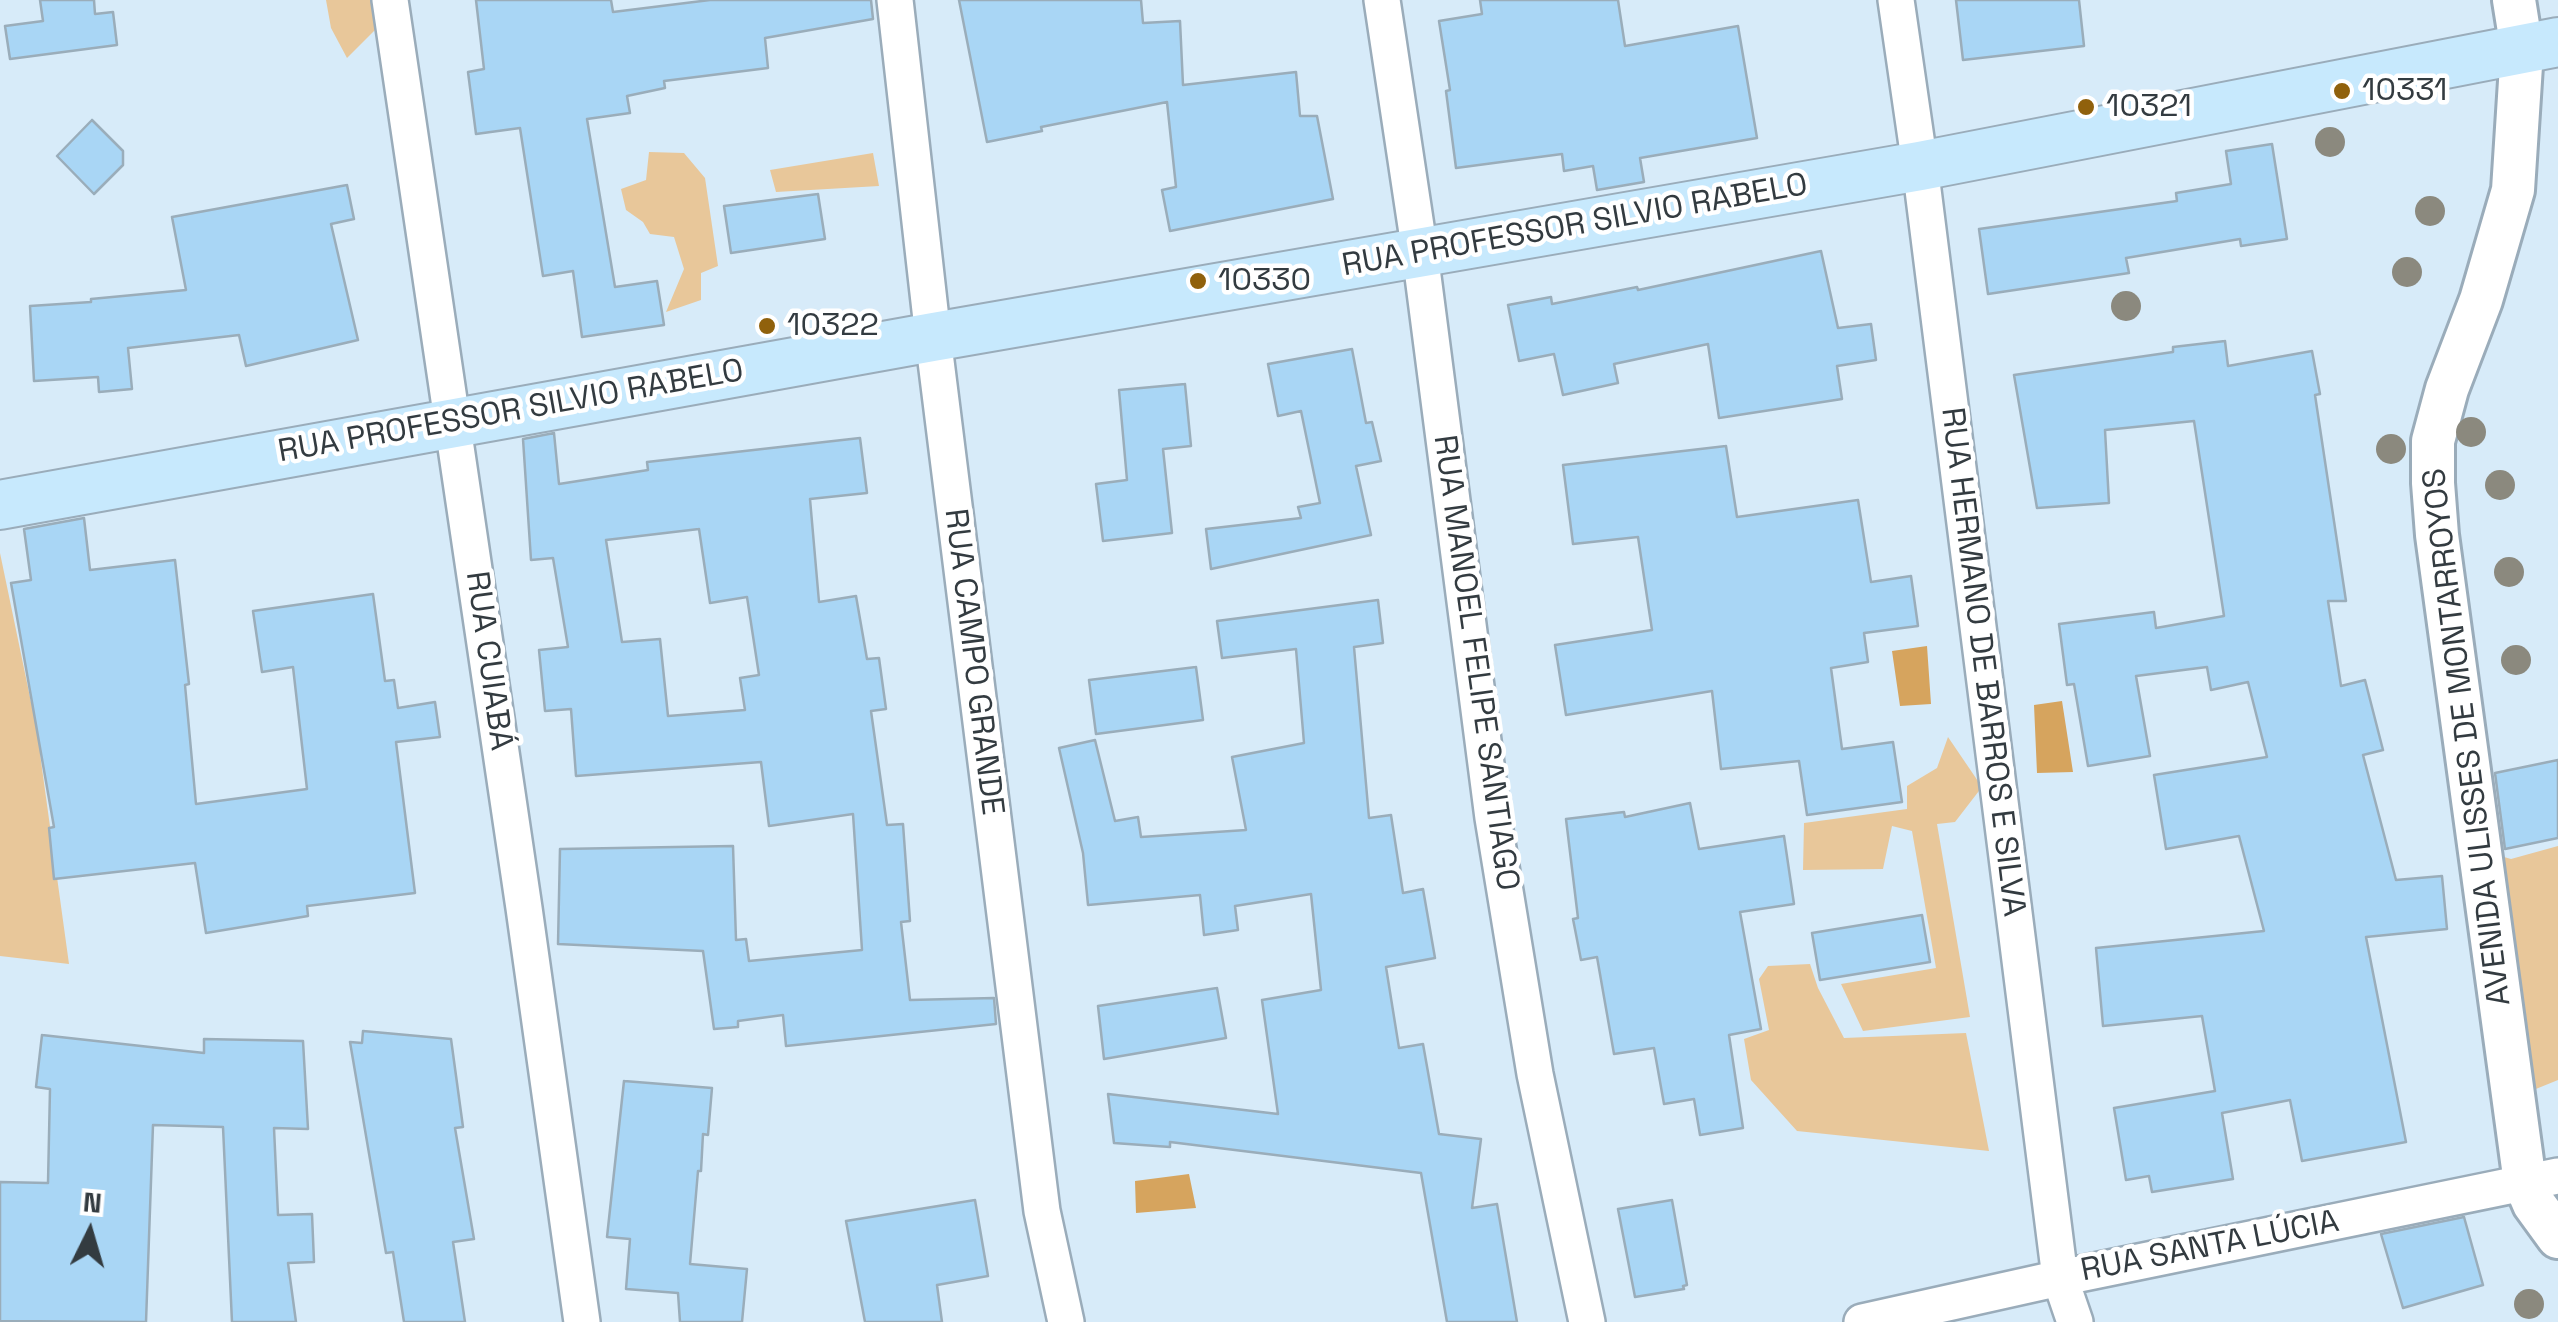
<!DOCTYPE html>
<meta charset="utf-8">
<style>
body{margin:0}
#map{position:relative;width:2558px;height:1322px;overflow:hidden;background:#d7ebf9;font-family:"Space Grotesk",sans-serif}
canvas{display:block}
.north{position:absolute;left:40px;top:1182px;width:100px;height:100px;-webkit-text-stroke:8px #fff;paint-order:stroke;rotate:5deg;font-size:28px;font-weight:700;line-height:40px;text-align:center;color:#333b40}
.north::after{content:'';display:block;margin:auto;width:35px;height:45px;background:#333b40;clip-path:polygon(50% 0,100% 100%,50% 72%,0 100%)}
</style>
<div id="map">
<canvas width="2558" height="1322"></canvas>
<div class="north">N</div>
</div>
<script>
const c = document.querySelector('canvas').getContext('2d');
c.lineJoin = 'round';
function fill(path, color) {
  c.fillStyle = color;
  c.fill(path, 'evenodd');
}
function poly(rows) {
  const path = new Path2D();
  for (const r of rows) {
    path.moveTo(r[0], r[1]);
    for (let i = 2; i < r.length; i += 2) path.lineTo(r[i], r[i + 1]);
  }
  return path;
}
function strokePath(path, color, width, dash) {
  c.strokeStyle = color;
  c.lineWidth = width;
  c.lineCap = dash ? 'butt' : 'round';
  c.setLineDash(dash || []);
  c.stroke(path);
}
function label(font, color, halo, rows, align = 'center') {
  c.font = font + ' "Space Grotesk",sans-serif';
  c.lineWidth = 9;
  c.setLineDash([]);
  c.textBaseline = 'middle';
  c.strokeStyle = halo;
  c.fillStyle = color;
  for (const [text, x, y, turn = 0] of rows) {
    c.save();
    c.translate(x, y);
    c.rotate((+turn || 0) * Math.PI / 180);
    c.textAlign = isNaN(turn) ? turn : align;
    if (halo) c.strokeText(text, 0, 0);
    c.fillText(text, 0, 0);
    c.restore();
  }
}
const green = poly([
 [326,0,376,0,379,26,347,58,331,28],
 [649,152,684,153,705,178,718,266,701,273,701,300,666,312,684,269,674,237,650,234,643,222,626,210,621,189,646,180],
 [873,153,879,186,776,192,770,170],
 [0,553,31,702,51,699,70,748,40,754,69,964,0,956],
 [1948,737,1982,787,1955,822,1937,824,1970,1017,1863,1031,1841,984,1936,968,1912,831,1892,826,1883,869,1803,870,1804,823,1907,809,1907,786,1937,768],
 [2558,846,2558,1080,2526,1093,2497,855,2511,859],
 [1810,964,1818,988,1844,1038,1966,1033,1989,1151,1797,1131,1751,1080,1744,1039,1769,1030,1759,979,1768,966]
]);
const water = poly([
 [1927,646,1931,704,1900,706,1892,651],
 [2062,701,2073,772,2037,773,2034,705],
 [1189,1174,1196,1208,1136,1213,1135,1181]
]);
const building = poly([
 [40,0,94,0,95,14,113,12,117,45,10,59,5,26,43,21,40,0],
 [476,0,611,0,613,12,710,0,871,0,873,19,765,38,768,68,664,81,665,88,627,96,630,113,587,119,615,287,657,281,664,325,582,337,573,271,543,276,520,128,476,134,468,72,484,69,476,0],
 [959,0,1141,0,1143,23,1180,21,1183,85,1296,72,1300,116,1317,116,1333,199,1170,231,1162,190,1176,187,1167,102,1041,127,1042,131,987,142,959,0],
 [1480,0,1618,0,1625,46,1738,26,1757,138,1640,158,1644,182,1597,190,1593,166,1564,171,1562,154,1456,168,1446,91,1450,90,1439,21,1482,14,1480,0],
 [1956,0,2079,0,2084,46,1963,60,1956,0],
 [92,120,123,151,123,165,94,194,57,156,92,120],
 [2272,144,2287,239,2241,246,2240,239,2126,258,2129,273,1988,294,1979,229,2177,201,2176,193,2231,184,2226,151,2272,144],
 [347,185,354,219,331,224,358,340,246,366,239,335,128,348,132,389,99,392,98,377,34,381,30,306,91,302,91,299,186,290,172,217,347,185],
 [818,194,825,239,731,253,724,206,818,194],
 [1821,251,1838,328,1871,324,1876,360,1837,366,1842,399,1719,418,1708,344,1614,364,1618,383,1563,395,1554,354,1519,361,1508,305,1551,297,1552,304,1637,287,1638,290,1821,251],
 [2225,341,2228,366,2312,351,2320,394,2315,395,2346,601,2328,601,2341,686,2365,680,2383,750,2363,755,2396,880,2442,876,2447,929,2366,937,2406,1142,2302,1161,2290,1100,2222,1113,2233,1179,2152,1192,2149,1176,2126,1180,2114,1108,2215,1091,2202,1016,2103,1026,2096,948,2264,931,2239,836,2166,849,2154,775,2267,757,2248,682,2211,690,2207,667,2136,676,2150,756,2088,766,2074,684,2067,685,2059,624,2154,612,2156,628,2224,616,2194,421,2105,430,2109,503,2037,508,2014,375,2173,352,2173,347,2225,341],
 [1352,349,1366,423,1372,422,1381,461,1356,466,1371,535,1211,569,1206,529,1301,518,1298,507,1320,503,1301,411,1278,416,1268,364,1352,349],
 [1185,384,1191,446,1163,449,1172,533,1103,541,1096,484,1127,480,1119,390,1185,384],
 [554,433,559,484,648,470,647,462,860,438,867,493,810,499,819,602,856,596,867,659,879,658,886,709,871,711,887,825,903,824,910,921,901,922,910,1000,994,998,996,1024,786,1046,783,1015,738,1021,738,1027,714,1029,703,951,558,944,560,849,733,846,736,940,746,939,749,961,862,950,853,814,769,826,761,762,576,776,571,709,545,711,539,650,568,647,553,558,531,560,523,439,554,433],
 [699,529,710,603,747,597,759,675,740,678,745,710,668,716,660,639,622,642,606,540,699,529],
 [1726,446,1737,517,1858,500,1871,582,1911,576,1918,626,1864,633,1868,662,1831,668,1842,749,1893,742,1902,802,1807,815,1799,761,1721,769,1712,691,1566,715,1555,645,1652,630,1638,537,1573,544,1563,465,1726,446],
 [84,518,90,570,175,560,189,684,185,685,196,804,307,789,293,667,262,672,253,611,373,594,385,681,394,680,398,708,435,702,440,737,396,742,415,893,307,906,308,916,206,933,195,863,54,879,49,828,54,827,11,583,31,580,24,529,84,518],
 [1378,600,1383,643,1354,647,1369,818,1391,815,1403,893,1423,889,1435,958,1386,967,1399,1048,1423,1044,1439,1134,1481,1139,1472,1208,1497,1204,1517,1322,1447,1322,1421,1173,1170,1142,1170,1147,1114,1143,1108,1094,1278,1114,1262,1000,1321,990,1311,894,1235,906,1238,930,1204,935,1200,895,1088,905,1083,853,1059,748,1095,740,1115,821,1138,817,1141,837,1246,830,1232,757,1304,743,1296,649,1222,658,1217,621,1378,600],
 [1196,667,1203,720,1096,734,1089,680,1196,667],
 [2558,760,2558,838,2505,849,2495,773,2558,760],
 [1690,803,1699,849,1784,836,1794,904,1740,912,1761,1029,1729,1035,1743,1128,1700,1135,1694,1099,1664,1104,1654,1048,1614,1054,1597,957,1581,960,1573,919,1578,918,1566,819,1624,812,1625,817,1690,803],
 [1922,915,1930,962,1820,980,1812,933,1922,915],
 [1217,988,1226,1038,1104,1059,1098,1006,1217,988],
 [363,1031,451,1039,463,1127,455,1128,474,1239,453,1242,465,1322,404,1322,393,1252,386,1253,350,1042,362,1043,363,1031],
 [42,1035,204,1053,204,1039,303,1041,308,1129,274,1128,278,1215,312,1214,314,1262,288,1263,296,1322,232,1322,223,1127,153,1125,146,1322,0,1321,0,1182,48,1183,50,1089,36,1087,42,1035],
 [624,1081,712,1088,708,1135,703,1134,701,1171,698,1171,690,1264,747,1269,742,1322,680,1322,678,1293,626,1289,630,1239,607,1237,624,1081],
 [975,1200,988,1276,937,1285,942,1322,865,1322,846,1221,975,1200],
 [1672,1200,1687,1285,1683,1286,1684,1289,1635,1297,1618,1209,1672,1200],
 [2464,1217,2483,1285,2403,1308,2381,1234,2464,1217]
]);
const minor = poly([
 [390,0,524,908,582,1322],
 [895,0,933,337,1042,1211,1066,1322],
 [1382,0,1420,253,1493,818,1535,1074,1587,1322],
 [1896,0,1920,166,2060,1278,2075,1322],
 [1862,1322,2060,1278,2558,1176]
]);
const tertiary = poly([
 [2514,0,2522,50,2513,190,2481,300,2447,389,2433,441,2433,483,2437,535,2525,1183,2534,1204,2558,1237]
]);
const secondary = poly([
 [0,505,933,337,1920,166,2558,42]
]);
const trees = [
 [2330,142],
 [2430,211],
 [2407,272],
 [2126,306],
 [2471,432],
 [2391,449],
 [2500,485],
 [2509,572],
 [2516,660],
 [2529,1304]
];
const markers = [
 [2342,91,10,"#90610c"],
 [2086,107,10,"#90610c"],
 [1198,281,10,"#90610c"],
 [767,326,10,"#90610c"]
];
const poiNames = [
 ["10331",2362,91],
 ["10321",2106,107],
 ["10330",1218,281],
 ["10322",787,326]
];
const streetNames = [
 ["RUA PROFESSOR SILVIO RABELO",1575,226,-10],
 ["RUA PROFESSOR SILVIO RABELO",511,412,-10],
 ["RUA CUIABÁ",488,661,82],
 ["RUA CAMPO GRANDE",973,662,83],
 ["RUA HERMANO DE BARROS E SILVA",1982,662,83],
 ["RUA MANOEL FELIPE SANTIAGO",1475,663,82],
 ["AVENIDA ULISSES DE MONTARROYOS",2468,737,-97],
 ["RUA SANTA LÚCIA",2210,1247,-11]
];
fill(green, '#e8c79a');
fill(water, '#d6a45e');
fill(building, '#a9d6f5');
strokePath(building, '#9aadba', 2.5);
strokePath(minor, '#9aacba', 40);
strokePath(tertiary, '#9aacba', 48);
strokePath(secondary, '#9aacba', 52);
strokePath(minor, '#fff', 35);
strokePath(tertiary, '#fff', 42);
strokePath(secondary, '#c7e9fd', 48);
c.fillStyle = '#8b897e';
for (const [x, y] of trees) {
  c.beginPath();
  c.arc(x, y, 15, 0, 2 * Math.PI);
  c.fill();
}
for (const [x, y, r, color] of markers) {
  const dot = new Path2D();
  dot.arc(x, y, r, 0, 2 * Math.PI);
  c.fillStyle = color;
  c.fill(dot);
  strokePath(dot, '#fff', 4);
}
label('32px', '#333b40', '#fff', poiNames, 'left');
label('32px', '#333b40', '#fff', streetNames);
</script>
